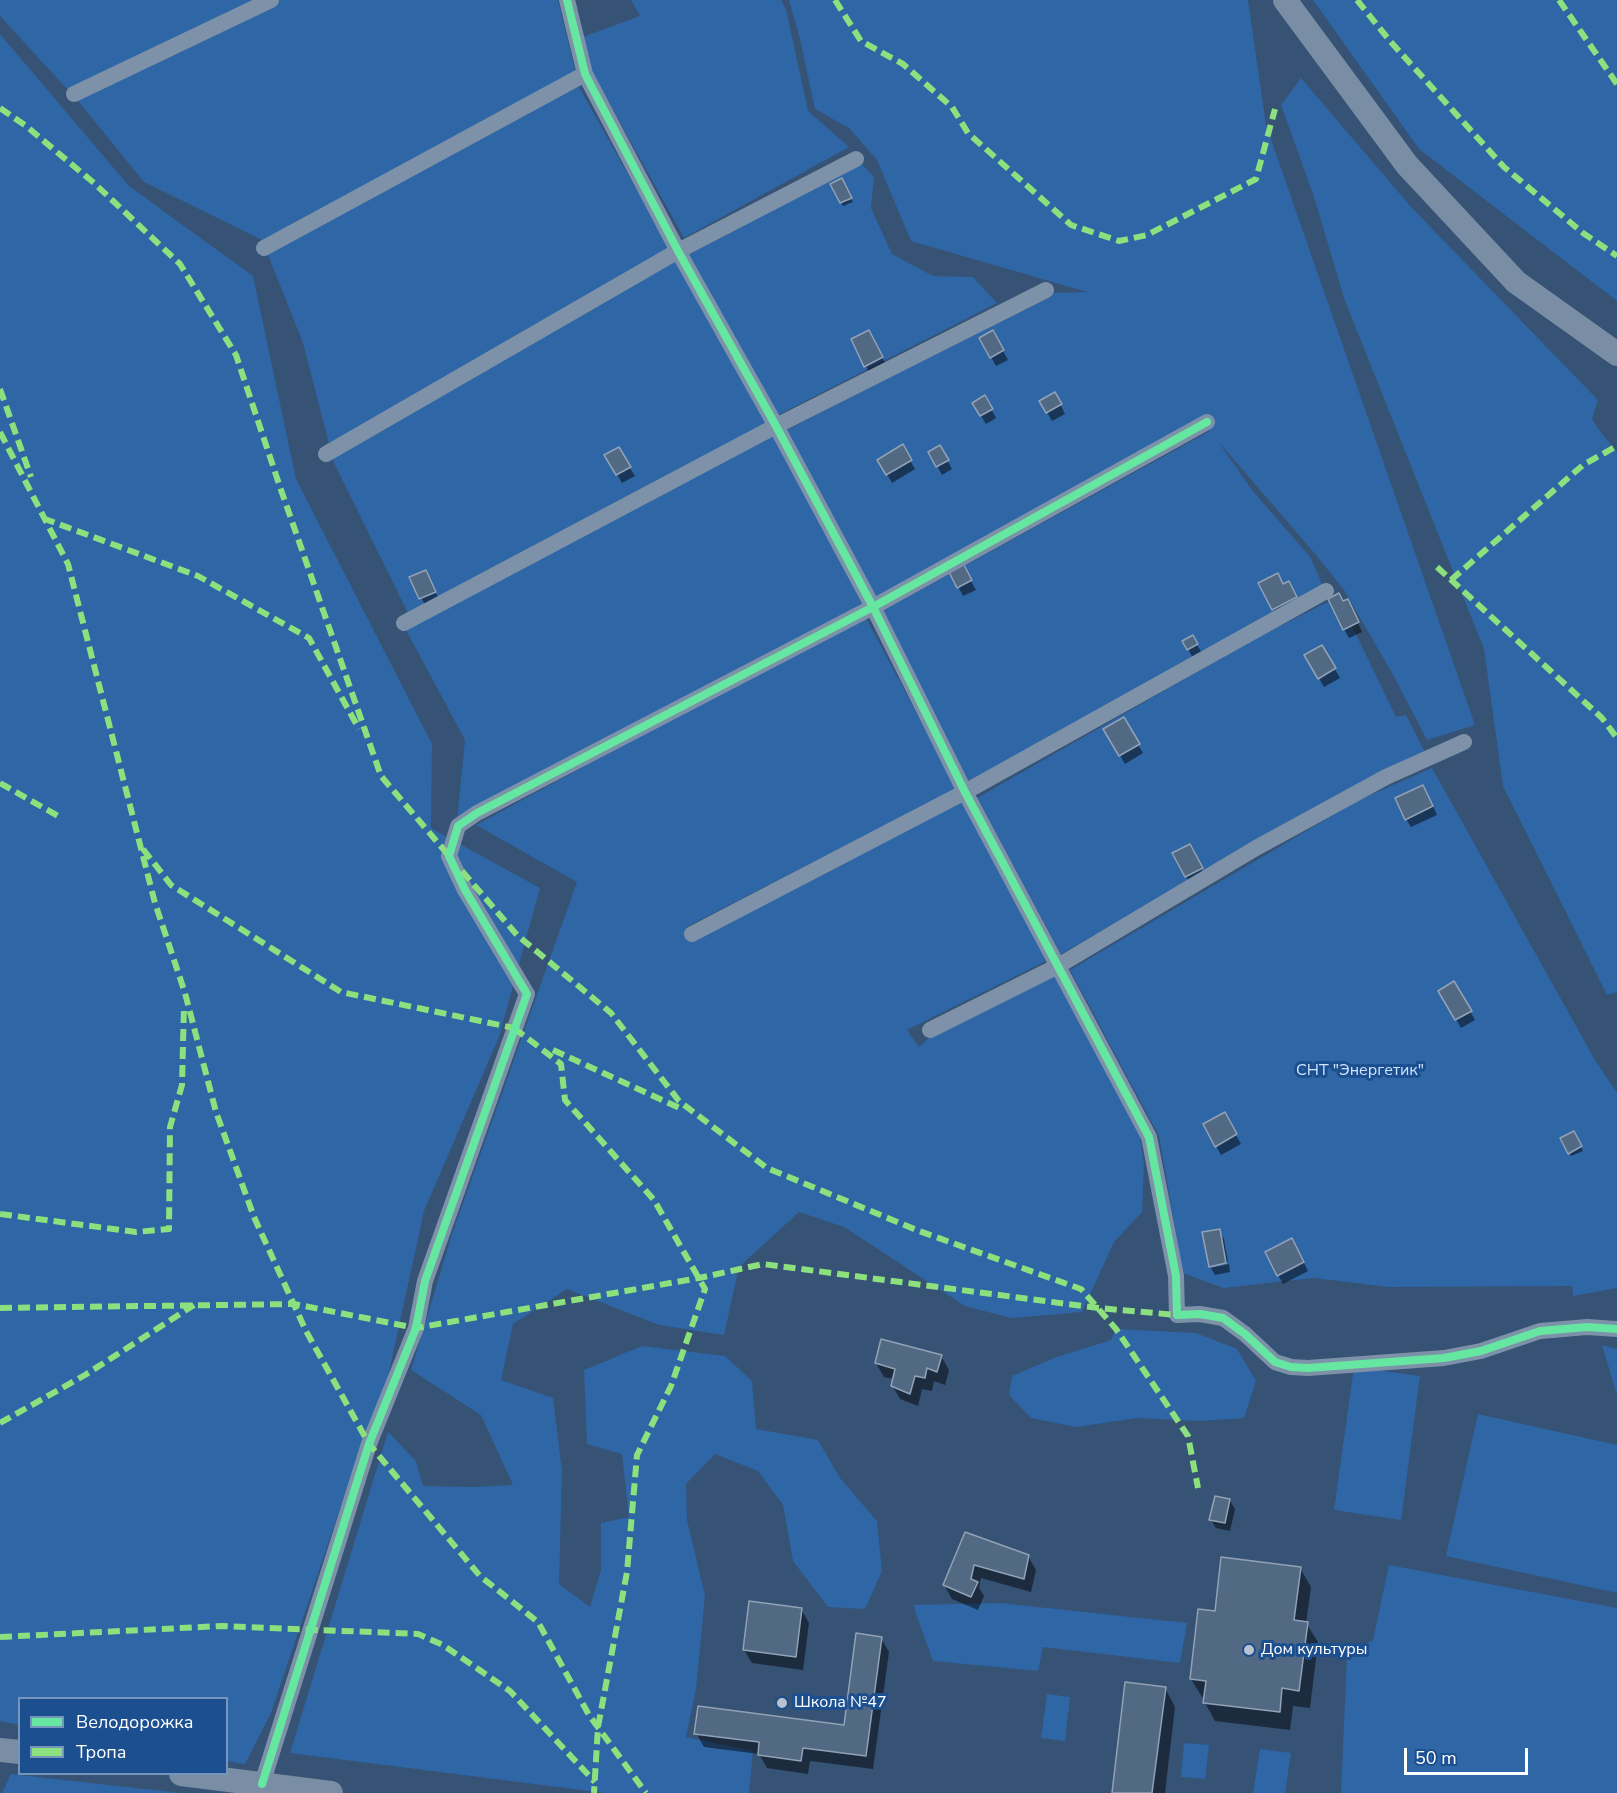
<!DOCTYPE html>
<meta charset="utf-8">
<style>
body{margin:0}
#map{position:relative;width:1617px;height:1793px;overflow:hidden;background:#365274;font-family:"Nunito Sans",sans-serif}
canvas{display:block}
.legend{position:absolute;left:18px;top:1697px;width:210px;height:78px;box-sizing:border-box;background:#1b4f8f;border:2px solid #7695bc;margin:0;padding:8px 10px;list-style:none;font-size:18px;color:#fff}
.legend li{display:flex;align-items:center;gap:12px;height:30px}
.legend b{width:30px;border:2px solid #7695bc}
.scale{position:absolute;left:1404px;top:1748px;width:124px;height:27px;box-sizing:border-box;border:3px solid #fff;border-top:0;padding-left:8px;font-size:18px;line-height:21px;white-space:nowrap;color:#fff;-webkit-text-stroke:4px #1b4f8f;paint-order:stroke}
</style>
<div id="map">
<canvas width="1617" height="1793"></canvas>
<ul class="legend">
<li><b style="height:8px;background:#66e7a1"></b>Велодорожка</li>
<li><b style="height:8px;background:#8de07e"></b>Тропа</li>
</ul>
<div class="scale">50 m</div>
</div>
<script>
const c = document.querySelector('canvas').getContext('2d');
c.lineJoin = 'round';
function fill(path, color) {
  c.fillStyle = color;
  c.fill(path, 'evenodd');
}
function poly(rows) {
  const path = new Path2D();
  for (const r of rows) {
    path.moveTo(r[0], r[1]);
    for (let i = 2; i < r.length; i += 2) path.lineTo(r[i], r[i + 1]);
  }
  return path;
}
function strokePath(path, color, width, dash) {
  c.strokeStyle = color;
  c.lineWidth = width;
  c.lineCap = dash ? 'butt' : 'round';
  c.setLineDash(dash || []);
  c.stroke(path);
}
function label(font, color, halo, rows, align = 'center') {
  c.font = font + ' "Nunito Sans",sans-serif';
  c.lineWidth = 6;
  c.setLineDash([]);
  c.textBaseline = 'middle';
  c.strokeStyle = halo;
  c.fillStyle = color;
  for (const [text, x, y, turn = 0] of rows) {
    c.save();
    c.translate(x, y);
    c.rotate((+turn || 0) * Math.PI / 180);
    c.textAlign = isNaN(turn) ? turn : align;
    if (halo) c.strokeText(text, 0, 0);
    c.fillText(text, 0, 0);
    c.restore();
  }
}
const green = poly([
 [0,0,558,0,579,87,768,424,863,605,457,819,465,740,406,630,407,611,334,463,303,343,262,240,144,182,78,101,0,16],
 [631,0,781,0,786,9,808,111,849,147,684,238,592,72,583,37,640,16],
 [789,0,1248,0,1266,125,1475,725,1427,740,1392,673,1344,590,1316,555,1217,440,1252,490,1311,558,1323,587,969,782,882,611,1210,431,1206,423,873,599,785,431,1051,293,1087,292,911,241,877,160,849,128,815,109,800,39],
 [1313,0,1617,0,1617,301,1419,149],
 [0,34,129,186,253,276,296,479,432,744,431,828,540,888,499,1037,424,1211,384,1395,353,1470,271,1713,245,1764,227,1761,226,1698,20,1698,19,1725,0,1721],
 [1301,78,1412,208,1598,400,1592,419,1599,430,1617,452,1617,992,1607,995,1503,786,1484,649,1345,301,1314,197,1281,105],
 [861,163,874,177,871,208,892,254,933,276,973,277,997,303,778,415,686,251],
 [1338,597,1396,717,1406,715,1426,754,1383,771,1061,954,977,798,1258,637],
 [866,618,957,789,686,927,692,934,958,800,966,802,1046,961,907,1030,919,1047,934,1033,1055,976,1140,1137,1144,1164,1142,1212,1114,1242,1082,1312,1011,1318,965,1306,844,1227,799,1212,739,1267,724,1335,659,1325,567,1289,513,1324,501,1380,553,1398,562,1471,559,1584,590,1607,601,1570,601,1523,629,1517,622,1454,587,1444,584,1370,642,1346,725,1356,752,1381,756,1429,818,1440,840,1478,877,1521,882,1571,865,1609,828,1607,793,1561,783,1505,758,1471,715,1454,686,1484,687,1520,705,1596,696,1689,686,1737,753,1751,749,1793,605,1793,290,1753,388,1432,416,1461,423,1486,473,1487,513,1485,481,1415,411,1370,452,1234,577,882,476,825,679,715],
 [1432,768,1595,1060,1617,1093,1617,1288,1573,1296,1572,1286,1388,1287,1314,1278,1223,1288,1183,1273,1159,1136,1070,970,1359,800],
 [1116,1329,1196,1333,1237,1349,1256,1381,1244,1418,1201,1421,1137,1418,1076,1427,1031,1418,1009,1395,1012,1376,1054,1358,1111,1340],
 [1602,1345,1617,1349,1617,1395],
 [1354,1367,1420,1376,1401,1520,1334,1510],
 [1478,1414,1617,1445,1617,1593,1446,1556],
 [1389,1565,1617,1608,1617,1793,1341,1793,1347,1655,1373,1640],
 [1000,1603,1187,1623,1180,1663,1043,1647,1038,1671,933,1661,913,1605],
 [1047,1694,1070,1697,1065,1741,1041,1738],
 [1184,1743,1209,1745,1205,1779,1181,1777],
 [1260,1749,1291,1753,1285,1793,1253,1793],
 [11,1774,180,1793,2,1793]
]);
const shadow = poly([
 [841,180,853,202,843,206,832,185],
 [993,332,1008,360,996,366,981,339],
 [874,341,887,367,870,375,866,366],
 [1055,394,1065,414,1052,421,1041,401],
 [985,397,996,418,986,424,974,404],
 [902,447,915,469,892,483,879,460],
 [940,447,952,469,942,475,930,452],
 [618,449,635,476,622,483,606,456],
 [962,565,976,590,963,596,950,571],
 [411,577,430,580,440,602,426,607],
 [1283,586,1294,592,1301,606,1278,618,1273,609],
 [1343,603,1352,609,1362,632,1349,638,1344,629],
 [1192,637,1202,653,1193,658,1184,642],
 [1322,647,1340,678,1324,687,1306,656],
 [1123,719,1143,753,1125,764,1105,730],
 [1428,795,1437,815,1411,827,1406,819],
 [1189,846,1206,877,1191,885,1174,854],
 [1454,983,1475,1020,1461,1028,1440,991],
 [1224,1114,1241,1144,1221,1155,1205,1125],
 [1574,1133,1583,1151,1571,1156,1562,1139],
 [1219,1231,1224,1239,1228,1262,1211,1265,1211,1268,1210,1267],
 [1297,1249,1308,1271,1283,1284,1278,1275],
 [1229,1264,1230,1272,1215,1275,1211,1268],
 [941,1356,949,1370,945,1385,934,1381,932,1391,922,1389,918,1406,900,1399,892,1385,894,1379,884,1377,876,1363],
 [1230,1501,1235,1509,1230,1531,1216,1528,1211,1520],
 [966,1534,1028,1556,1036,1570,1031,1592,981,1578,979,1588,984,1596,978,1610,952,1599,944,1585],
 [1300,1568,1311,1587,1306,1623,1318,1642,1310,1708,1293,1706,1290,1730,1215,1721,1205,1703,1205,1698,1202,1697,1191,1679,1216,1612],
 [801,1609,809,1623,803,1670,752,1663,744,1650],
 [881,1638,889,1652,873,1769,810,1761,808,1774,767,1768,759,1754,704,1747,696,1733,846,1727],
 [1165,1688,1175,1707,1165,1793,1113,1793]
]);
const building = poly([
 [842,178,852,198,840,203,830,184,842,178],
 [869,330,883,357,864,367,851,339,869,330],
 [993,330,1004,350,990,358,979,338,993,330],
 [1055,392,1062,404,1046,413,1039,401,1055,392],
 [985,395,993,409,980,416,972,403,985,395],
 [903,444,912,460,886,475,877,460,903,444],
 [940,445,949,460,936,467,928,452,940,445],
 [619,447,631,467,616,475,604,455,619,447],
 [963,563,972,580,957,588,948,570,963,563],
 [426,570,436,592,419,599,409,577,426,570],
 [1278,573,1283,584,1289,581,1297,597,1272,610,1258,583,1278,573],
 [1339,593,1343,601,1348,599,1359,622,1343,630,1328,599,1339,593],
 [1193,635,1198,644,1187,650,1182,641,1193,635],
 [1322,645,1336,668,1318,679,1304,655,1322,645],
 [1124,717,1140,744,1119,756,1103,729,1124,717],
 [1423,785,1433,806,1405,820,1395,798,1423,785],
 [1190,844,1203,868,1185,877,1172,853,1190,844],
 [1454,981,1472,1011,1455,1020,1438,991,1454,981],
 [1225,1112,1237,1134,1215,1147,1203,1124,1225,1112],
 [1574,1131,1582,1146,1568,1154,1560,1138,1574,1131],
 [1220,1229,1226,1263,1209,1267,1202,1232,1220,1229],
 [1292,1238,1304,1262,1277,1276,1265,1252,1292,1238],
 [881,1339,942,1355,937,1372,927,1368,925,1378,915,1376,910,1394,891,1386,895,1369,875,1363,881,1339],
 [1215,1496,1230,1499,1225,1523,1209,1520,1215,1496],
 [965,1532,1029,1555,1024,1579,974,1565,971,1579,978,1582,971,1597,943,1585,965,1532],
 [1221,1557,1301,1567,1294,1620,1308,1622,1299,1691,1282,1688,1280,1712,1203,1703,1206,1681,1190,1679,1198,1609,1215,1611,1221,1557],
 [749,1601,802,1608,796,1657,743,1650,749,1601],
 [856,1633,882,1637,866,1756,803,1748,801,1761,758,1755,759,1742,694,1734,698,1706,844,1725,856,1633],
 [1125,1682,1166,1687,1152,1793,1112,1793,1125,1682]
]);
const street = poly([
 [567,0,585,74,678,251,776,426,873,607,965,792,1149,1137,1176,1276,1177,1315,1200,1314,1223,1318,1245,1334,1275,1362,1291,1367,1308,1368,1444,1358,1481,1351,1540,1331,1587,1327,1617,1329],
 [74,94,271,0],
 [264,248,585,74],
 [326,454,678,251,856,159],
 [404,623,776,426,1046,290],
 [692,934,965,792,1326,591],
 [930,1030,1058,966,1256,848,1386,777,1464,742],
 [262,1784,369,1444,416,1328,425,1281,527,994,465,890,449,856,458,826,477,813,873,607,1207,422]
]);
const secondary = poly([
 [1285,0,1407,165,1516,282,1617,354],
 [0,1750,20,1752],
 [181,1774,331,1793]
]);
const quiet = poly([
 [835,0,861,41,903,64,952,107,968,133,1071,225,1119,241,1147,235,1256,179,1275,109],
 [1357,0,1390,41,1504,167,1583,233,1617,256],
 [1559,0,1617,84],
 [0,108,26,126,94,183,180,264,236,355,280,487,381,776,450,857],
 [0,389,31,477],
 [0,432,68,564,155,903,185,993,216,1112,254,1217,306,1331,369,1444,480,1576,538,1622,589,1715,646,1793],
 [45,517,45,519,198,576,309,638,359,729],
 [1437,567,1602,718,1617,738],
 [1451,580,1583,465,1617,446],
 [0,783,58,816],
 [143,849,171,885,341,992,514,1028,519,1031],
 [462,871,517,935,611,1013,679,1101,767,1168,919,1231,1081,1289,1116,1329,1188,1436,1198,1488],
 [514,1028,561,1064,565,1100,654,1200,705,1289,671,1386,637,1455,627,1572,598,1727,594,1793],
 [553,1050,684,1110],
 [0,1214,136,1232,169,1229,170,1127,182,1085,184,1005],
 [0,1308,294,1304,416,1328,699,1278,763,1264,1098,1308,1177,1315],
 [0,1423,85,1375,194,1305],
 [0,1637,222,1626,418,1634,443,1645,510,1691,595,1782]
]);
const cycleway = poly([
 [567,0,585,74,678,251,776,426,873,607,965,792,1149,1137,1176,1276,1177,1315,1200,1314,1223,1318,1245,1334,1275,1362,1291,1367,1308,1368,1444,1358,1481,1351,1540,1331,1587,1327,1617,1329],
 [262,1784,369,1444,416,1328,425,1281,527,994,465,890,449,856,458,826,477,813,873,607,1207,422]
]);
const markers = [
 [1249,1650,6,"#b9c2ce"],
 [782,1703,6,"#b9c2ce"]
];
const parkNames = [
 ["СНТ \"Энергетик\"",1360,1071]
];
const poiNames = [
 ["Дом культуры",1261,1650],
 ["Школа №47",794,1703]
];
fill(green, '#2f66a5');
fill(shadow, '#0007');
fill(building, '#526984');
strokePath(building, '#92a2b6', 1.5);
strokePath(street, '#7d92a8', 16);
strokePath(secondary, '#798da4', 24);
strokePath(quiet, '#8de07e', 6, [12, 6]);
strokePath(cycleway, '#66e7a1', 8);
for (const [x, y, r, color] of markers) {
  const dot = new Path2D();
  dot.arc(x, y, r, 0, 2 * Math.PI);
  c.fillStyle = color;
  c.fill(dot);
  strokePath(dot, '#1b4f8f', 2);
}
label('16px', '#cfe3fa', '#1b4f8f', parkNames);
label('16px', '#fff', '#1b4f8f', poiNames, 'left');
</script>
